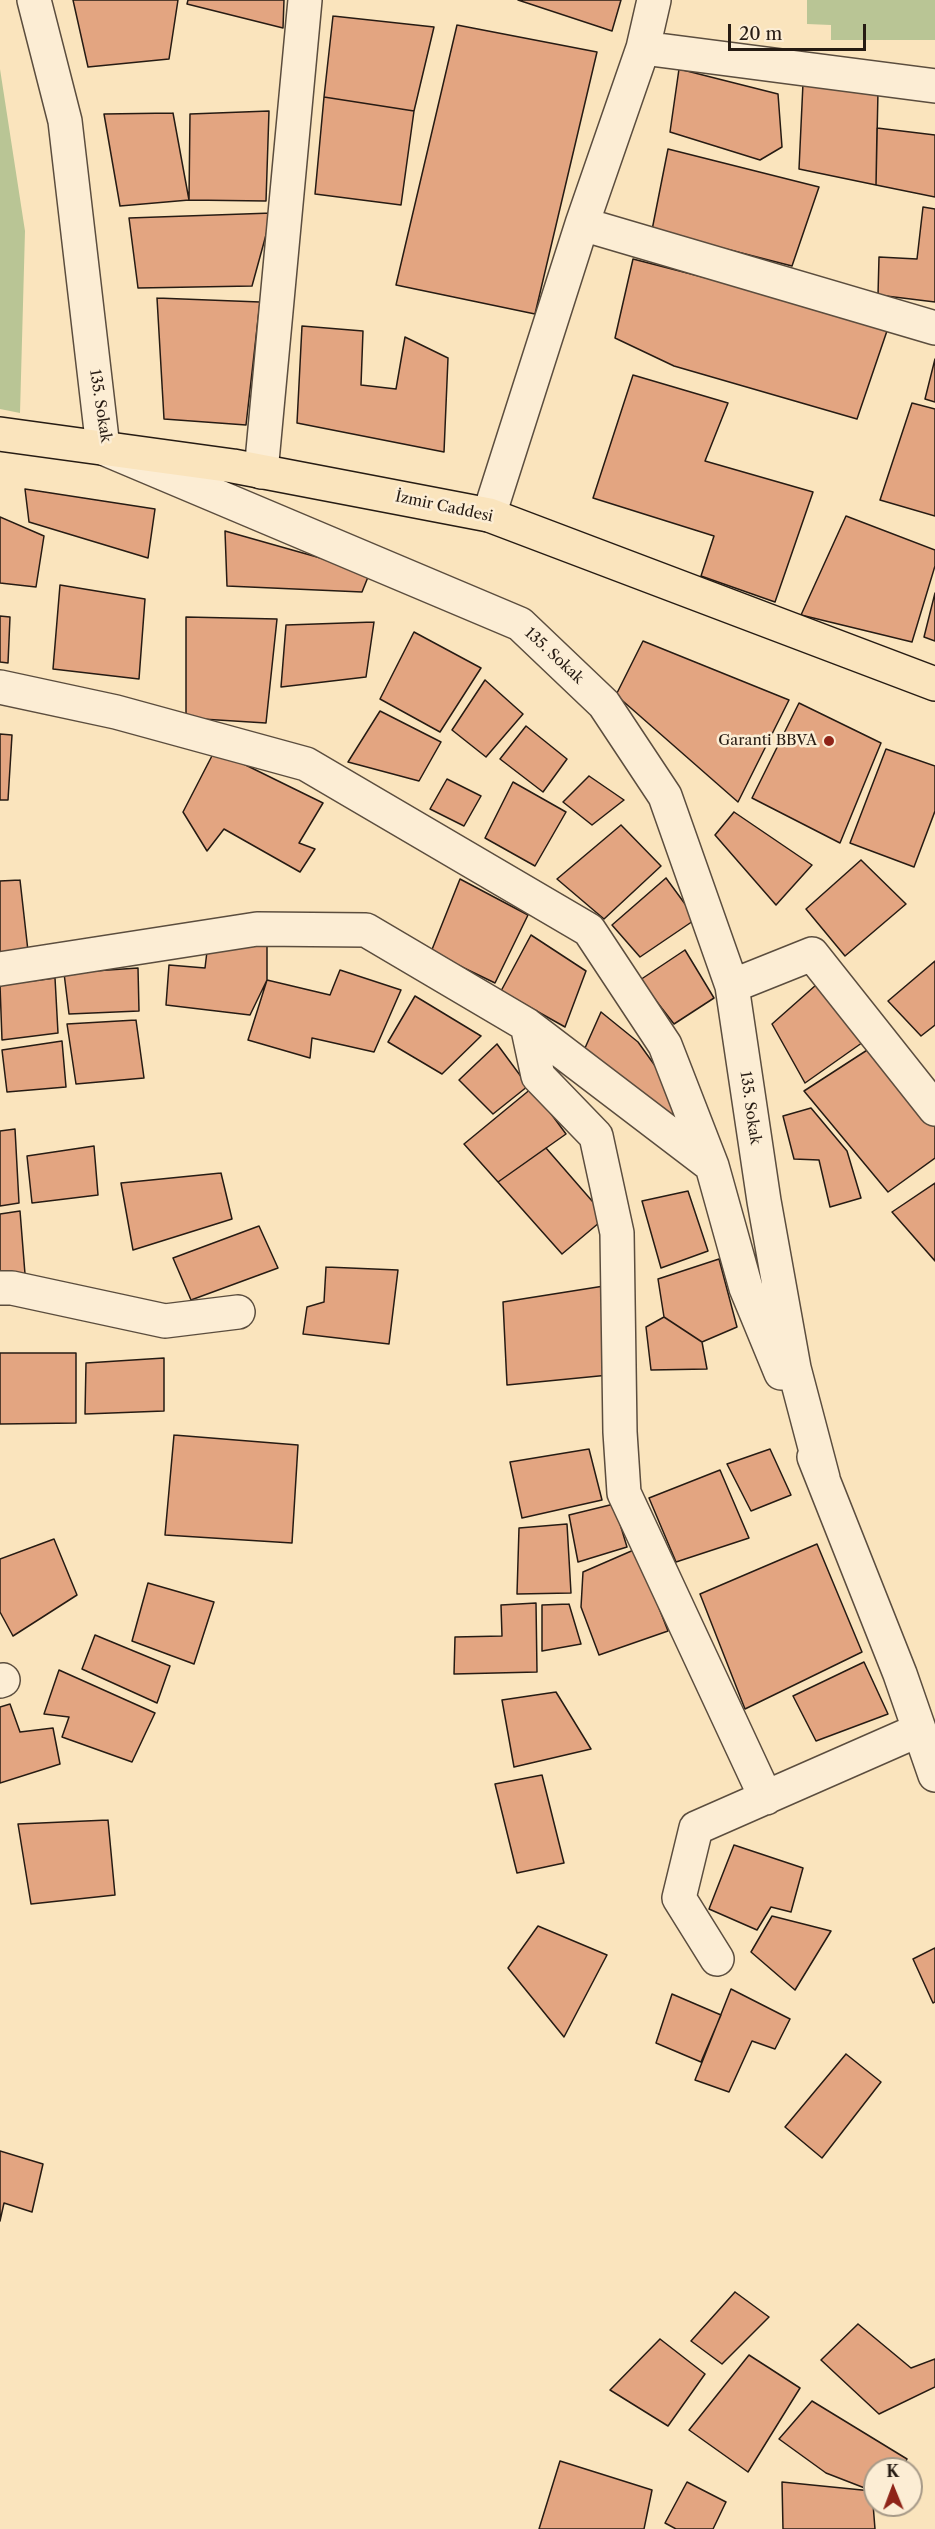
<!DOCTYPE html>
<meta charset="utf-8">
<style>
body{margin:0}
#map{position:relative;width:935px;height:2529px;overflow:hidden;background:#fae4bd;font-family:"Libre Caslon Text",serif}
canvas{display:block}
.north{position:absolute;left:863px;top:2457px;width:60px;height:60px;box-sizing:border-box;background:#fcedd4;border:2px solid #a69987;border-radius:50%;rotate:359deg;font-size:16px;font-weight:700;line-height:24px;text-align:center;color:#261b13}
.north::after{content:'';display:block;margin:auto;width:21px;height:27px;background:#8f2418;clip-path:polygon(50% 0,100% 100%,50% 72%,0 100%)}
.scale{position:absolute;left:728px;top:24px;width:138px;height:27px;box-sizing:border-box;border:3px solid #261b13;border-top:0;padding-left:8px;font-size:18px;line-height:21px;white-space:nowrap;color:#261b13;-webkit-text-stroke:4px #fcedd4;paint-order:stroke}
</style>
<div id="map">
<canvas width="935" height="2529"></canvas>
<div class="north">K</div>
<div class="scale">20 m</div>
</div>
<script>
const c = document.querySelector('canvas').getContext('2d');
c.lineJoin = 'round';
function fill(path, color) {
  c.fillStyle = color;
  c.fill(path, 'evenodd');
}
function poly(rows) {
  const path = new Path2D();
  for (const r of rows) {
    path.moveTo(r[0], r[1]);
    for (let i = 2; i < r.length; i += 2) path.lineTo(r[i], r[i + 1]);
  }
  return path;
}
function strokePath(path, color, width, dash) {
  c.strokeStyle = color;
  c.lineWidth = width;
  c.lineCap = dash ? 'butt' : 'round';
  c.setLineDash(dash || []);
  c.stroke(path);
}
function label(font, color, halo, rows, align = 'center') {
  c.font = font + ' "Libre Caslon Text",serif';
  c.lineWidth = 5;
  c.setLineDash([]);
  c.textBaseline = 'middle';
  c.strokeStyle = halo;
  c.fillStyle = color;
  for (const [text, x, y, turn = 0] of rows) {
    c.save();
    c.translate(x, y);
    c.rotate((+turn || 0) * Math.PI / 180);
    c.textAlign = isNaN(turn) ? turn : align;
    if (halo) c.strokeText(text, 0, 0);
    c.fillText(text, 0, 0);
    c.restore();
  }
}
const green = poly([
 [807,0,935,0,935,40,831,40,831,25,807,24],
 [0,69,25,231,20,413,0,409]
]);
const building = poly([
 [73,0,178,0,169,59,88,67,73,0],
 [188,0,284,0,283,28,187,4,188,0],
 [518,0,621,0,612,31,518,0],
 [333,16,434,27,414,111,324,97,333,16],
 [457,25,597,52,535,314,396,285,457,25],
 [679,69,778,94,782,147,760,160,670,132,679,69],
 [803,83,878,91,876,185,799,169,803,83],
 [324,97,414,111,401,205,315,194,324,97],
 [269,111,266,201,189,200,190,114,269,111],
 [173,113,189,200,120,206,104,114,173,113],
 [877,128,935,135,935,197,876,185,877,128],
 [668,149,819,187,792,266,652,230,668,149],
 [923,207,935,209,935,302,878,295,879,257,917,259,923,207],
 [272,213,252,286,138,288,129,218,272,213],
 [633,259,889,325,857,419,674,366,615,338,633,259],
 [157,298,260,302,246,425,164,419,157,298],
 [302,326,363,331,361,385,396,389,405,337,448,358,444,452,297,423,302,326],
 [935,359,935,402,925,399,935,359],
 [633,375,728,403,705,461,813,492,775,602,701,576,714,536,593,498,633,375],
 [912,403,935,409,935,516,880,500,912,403],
 [25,489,155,509,148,558,29,522,25,489],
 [846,516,935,550,935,566,912,642,801,615,846,516],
 [0,517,44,536,36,587,0,583,0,517],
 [225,531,370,572,362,592,227,586,225,531],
 [60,585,145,599,139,679,53,669,60,585],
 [935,593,935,641,924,637,935,593],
 [0,616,10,617,8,663,0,662,0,616],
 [186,617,277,619,266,723,186,718,186,617],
 [374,622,366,677,281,687,286,625,374,622],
 [414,632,481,668,440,732,380,699,414,632],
 [643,641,789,700,738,802,616,695,643,641],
 [485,680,523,714,486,757,452,730,485,680],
 [799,703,881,743,840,843,752,798,799,703],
 [380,711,441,742,419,781,348,762,380,711],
 [526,726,567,759,543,792,500,759,526,726],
 [0,734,12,735,8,800,0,800,0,734],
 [886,749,935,766,935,811,914,867,850,843,886,749],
 [215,750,323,803,299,843,315,849,300,872,224,829,207,851,183,812,215,750],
 [589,776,624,800,592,825,563,802,589,776],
 [447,779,481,796,464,826,430,809,447,779],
 [513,782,566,812,535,866,485,838,513,782],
 [734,812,812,865,776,905,715,835,734,812],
 [621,825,661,866,604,919,557,879,621,825],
 [861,860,906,904,845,956,806,909,861,860],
 [666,878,696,919,640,957,612,925,666,878],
 [460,879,528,915,495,983,431,952,460,879],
 [20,880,28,951,0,954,0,881,20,880],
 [531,935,586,971,565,1027,501,991,531,935],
 [208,943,267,943,267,980,250,1015,166,1005,169,965,205,968,208,943],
 [685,950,714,998,674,1024,640,980,685,950],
 [935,961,935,1025,921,1036,888,1001,935,961],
 [138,968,139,1011,69,1014,64,973,138,968],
 [340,970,401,990,374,1052,312,1038,310,1058,248,1040,267,980,330,995,340,970],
 [55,978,58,1033,2,1040,0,985,55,978],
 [816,985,866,1040,805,1083,772,1024,816,985],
 [415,996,481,1036,442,1074,388,1042,415,996],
 [601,1012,638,1042,666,1081,677,1123,581,1057,601,1012],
 [136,1020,144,1078,76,1084,67,1024,136,1020],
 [62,1041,66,1087,7,1092,2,1050,62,1041],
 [497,1044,528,1086,493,1114,459,1080,497,1044],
 [875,1045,935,1114,935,1158,888,1192,804,1091,875,1045],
 [532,1088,566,1134,498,1182,464,1144,532,1088],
 [811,1108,847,1151,861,1198,830,1207,819,1160,794,1159,783,1116,811,1108],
 [15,1129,19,1203,0,1206,0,1131,15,1129],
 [94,1146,98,1195,32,1203,27,1156,94,1146],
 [546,1148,606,1217,562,1254,498,1182,546,1148],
 [221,1173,232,1219,133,1250,121,1183,221,1173],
 [935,1183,935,1261,892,1212,935,1183],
 [688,1191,708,1251,661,1268,642,1201,688,1191],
 [20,1211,25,1274,0,1275,0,1214,20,1211],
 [259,1226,278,1268,191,1300,173,1258,259,1226],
 [719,1259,737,1327,702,1342,664,1317,658,1279,719,1259],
 [326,1267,398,1270,389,1344,303,1334,307,1307,324,1302,326,1267],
 [604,1286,609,1375,507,1385,503,1302,604,1286],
 [664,1317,702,1342,707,1369,651,1370,646,1327,664,1317],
 [0,1353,76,1353,76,1423,0,1424,0,1353],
 [164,1358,164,1411,85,1414,86,1363,164,1358],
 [174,1435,298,1445,292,1543,165,1535,174,1435],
 [589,1449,602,1500,522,1518,510,1462,589,1449],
 [770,1449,791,1495,751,1511,727,1464,770,1449],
 [720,1470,749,1538,676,1562,649,1498,720,1470],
 [614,1504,627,1547,578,1562,569,1515,614,1504],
 [567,1524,571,1593,517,1594,519,1528,567,1524],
 [54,1539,77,1595,13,1636,0,1612,0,1559,54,1539],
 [817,1544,862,1652,745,1709,700,1594,817,1544],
 [636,1549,668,1631,599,1655,581,1607,583,1572,636,1549],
 [148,1583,214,1602,194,1664,132,1641,148,1583],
 [536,1603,537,1672,454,1674,455,1637,502,1636,501,1605,536,1603],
 [569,1604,581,1644,542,1651,542,1605,569,1604],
 [95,1635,170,1666,157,1703,82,1669,95,1635],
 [864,1662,888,1714,816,1741,793,1696,864,1662],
 [59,1670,155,1713,132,1762,62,1737,69,1717,44,1714,59,1670],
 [556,1692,591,1749,514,1767,502,1700,556,1692],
 [10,1704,20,1732,53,1728,60,1764,0,1783,0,1707,10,1704],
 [542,1775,564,1863,517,1873,495,1784,542,1775],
 [108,1820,115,1895,31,1904,18,1824,108,1820],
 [734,1845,803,1868,791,1912,771,1907,757,1930,709,1909,734,1845],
 [772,1916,831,1931,795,1990,751,1952,772,1916],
 [538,1926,607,1955,564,2037,508,1968,538,1926],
 [935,1948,935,2002,933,2003,913,1959,935,1948],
 [731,1989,790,2019,775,2049,752,2041,729,2092,695,2080,731,1989],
 [672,1994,721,2015,701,2062,656,2043,672,1994],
 [846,2054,881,2082,822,2158,785,2127,846,2054],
 [0,2151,43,2164,32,2212,4,2203,0,2221,0,2151],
 [735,2292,769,2317,722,2364,691,2341,735,2292],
 [858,2324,911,2368,935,2359,935,2387,879,2414,821,2360,858,2324],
 [660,2339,705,2374,668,2426,610,2390,660,2339],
 [749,2355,800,2388,748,2472,689,2430,749,2355],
 [812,2401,907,2459,902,2469,875,2469,875,2492,826,2473,779,2439,812,2401],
 [560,2461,652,2490,644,2529,539,2529,560,2461],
 [687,2482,726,2502,713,2529,676,2529,665,2523,687,2482],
 [782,2482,872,2491,875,2529,783,2529,782,2482]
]);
const minor = poly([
 [34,0,65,121,103,448,520,624,604,704,665,796,732,986,764,1201,794,1368,823,1478],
 [643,48,654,0],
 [582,224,935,328],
 [261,472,305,0],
 [489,515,582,224,643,48,935,86],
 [0,687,116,712,306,764,589,930,665,1045,712,1166,746,1288,781,1373],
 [0,969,257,929,366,930,527,1025,712,1166],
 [732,986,812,954,935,1109],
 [527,1025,538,1076,596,1136,617,1233,620,1432,624,1493,766,1798],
 [0,1288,12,1288,165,1321,238,1312],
 [814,1457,900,1674,935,1775],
 [0,1681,3,1680],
 [717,1959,679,1898,696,1828,919,1730]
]);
const major = poly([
 [0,434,233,466,489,515,935,684]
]);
const markers = [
 [829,741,6,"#8f2418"]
];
const streetNames = [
 ["135. Sokak",100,406,81],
 ["İzmir Caddesi",444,507,12],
 ["135. Sokak",554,656,43],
 ["135. Sokak",750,1108,82]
];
const poiNames = [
 ["Garanti BBVA",817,741]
];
fill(green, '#b9c595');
fill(building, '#e3a581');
strokePath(building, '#261b13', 1.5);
strokePath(minor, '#5b4d3e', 36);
strokePath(major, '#261b13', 36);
strokePath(minor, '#fcedd4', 33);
strokePath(major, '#fae4bd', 33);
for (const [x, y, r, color] of markers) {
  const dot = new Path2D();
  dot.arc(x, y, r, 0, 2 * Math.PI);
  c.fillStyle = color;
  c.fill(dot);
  strokePath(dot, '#fcedd4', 2);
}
label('15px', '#261b13', '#fcedd4', streetNames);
label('15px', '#261b13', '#fcedd4', poiNames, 'right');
</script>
